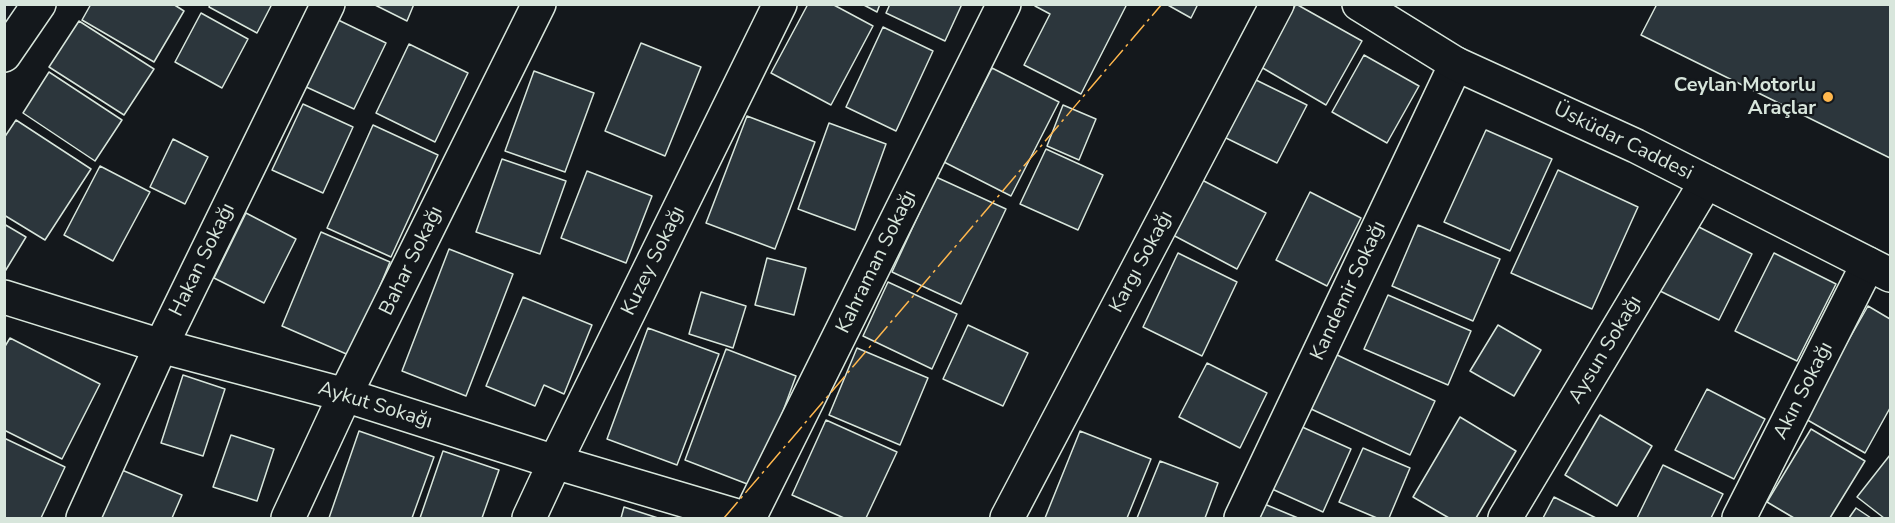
<!DOCTYPE html>
<meta charset="utf-8">
<style>
body{margin:0}
#map{position:relative;width:1895px;height:523px;overflow:hidden;background:#14181c;font-family:"Nunito Sans",sans-serif}
canvas{display:block}
.frame{position:absolute;inset:0;border:6px solid #d8e6dc;pointer-events:none}
</style>
<div id="map">
<canvas width="1895" height="523"></canvas>
<div class="frame"></div>
</div>
<script>
const c = document.querySelector('canvas').getContext('2d');
c.lineJoin = 'round';
function fill(path, color) {
  c.fillStyle = color;
  c.fill(path, 'evenodd');
}
function poly(rows) {
  const path = new Path2D();
  for (const r of rows) {
    path.moveTo(r[0], r[1]);
    for (let i = 2; i < r.length; i += 2) path.lineTo(r[i], r[i + 1]);
  }
  return path;
}
function strokePath(path, color, width, dash) {
  c.strokeStyle = color;
  c.lineWidth = width;
  c.lineCap = dash ? 'butt' : 'round';
  c.setLineDash(dash || []);
  c.stroke(path);
}
function label(font, color, halo, rows, align = 'center') {
  c.font = font + ' "Nunito Sans",sans-serif';
  c.lineWidth = 4.5;
  c.setLineDash([]);
  c.textBaseline = 'middle';
  c.strokeStyle = halo;
  c.fillStyle = color;
  for (const [text, x, y, turn = 0] of rows) {
    c.save();
    c.translate(x, y);
    c.rotate((+turn || 0) * Math.PI / 180);
    c.textAlign = isNaN(turn) ? turn : align;
    if (halo) c.strokeText(text, 0, 0);
    c.fillText(text, 0, 0);
    c.restore();
  }
}
const building = poly([
 [91,4,173,4,184,11,154,62,82,20,91,4],
 [210,4,272,4,257,33,209,7,210,4],
 [373,4,414,4,407,21,373,4],
 [808,4,832,4,873,26,831,105,771,73,808,4],
 [862,4,880,4,877,12,862,4],
 [890,4,962,4,945,41,886,13,890,4],
 [1036,4,1127,4,1081,94,1024,65,1050,14,1035,6,1036,4],
 [1166,4,1198,4,1191,18,1166,4],
 [1296,4,1362,41,1326,105,1261,67,1296,4],
 [1657,4,1890,4,1890,158,1641,35,1657,4],
 [201,13,248,39,222,88,175,62,201,13],
 [334,18,386,43,354,109,302,85,334,18],
 [79,21,154,69,124,115,49,67,79,21],
 [883,27,933,51,896,131,846,107,883,27],
 [641,43,701,67,665,156,605,131,641,43],
 [409,44,468,73,435,142,376,113,409,44],
 [1364,55,1419,86,1387,143,1332,112,1364,55],
 [992,68,1059,102,1011,196,944,162,992,68],
 [534,71,594,93,565,172,505,151,534,71],
 [49,72,122,120,95,161,23,113,49,72],
 [1254,79,1307,105,1277,163,1224,137,1254,79],
 [303,104,353,127,323,193,272,170,303,104],
 [1063,105,1096,119,1079,160,1047,146,1063,105],
 [747,116,815,142,775,249,706,223,747,116],
 [16,120,91,169,45,240,4,215,4,138,16,120],
 [829,123,886,144,855,230,798,209,829,123],
 [373,125,438,155,391,257,327,228,373,125],
 [1486,130,1552,159,1510,251,1444,222,1486,130],
 [173,139,208,157,185,204,150,187,173,139],
 [1046,149,1103,175,1078,230,1020,204,1046,149],
 [502,159,566,181,540,254,476,232,502,159],
 [100,166,150,192,113,261,64,235,100,166],
 [1558,170,1638,207,1592,309,1511,273,1558,170],
 [587,171,652,196,626,263,561,238,587,171],
 [936,177,1006,209,961,304,892,272,936,177],
 [1200,179,1266,213,1237,269,1171,234,1200,179],
 [1310,192,1361,218,1327,286,1276,260,1310,192],
 [246,213,296,239,264,303,214,278,246,213],
 [1691,223,1752,254,1719,320,1658,290,1691,223],
 [4,224,26,237,4,273,4,224],
 [1418,225,1500,259,1473,321,1392,286,1418,225],
 [321,232,390,262,351,356,282,326,321,232],
 [449,249,513,274,466,396,402,371,449,249],
 [1178,253,1237,282,1202,356,1143,327,1178,253],
 [1774,253,1836,284,1797,361,1735,331,1774,253],
 [767,258,806,268,794,315,755,305,767,258],
 [888,282,957,314,932,369,863,336,888,282],
 [701,292,746,306,733,348,689,334,701,292],
 [1388,295,1471,331,1448,385,1364,349,1388,295],
 [523,297,592,325,564,394,544,385,535,406,486,386,523,297],
 [1868,306,1890,319,1890,408,1865,453,1804,418,1868,306],
 [968,325,1028,353,1003,406,943,379,968,325],
 [1498,325,1541,350,1514,396,1470,371,1498,325],
 [648,328,719,354,677,465,607,439,648,328],
 [10,338,100,384,62,459,4,430,4,348,10,338],
 [857,348,928,378,900,445,829,415,857,348],
 [726,349,796,376,755,487,685,460,726,349],
 [1335,354,1435,401,1410,455,1309,408,1335,354],
 [1207,363,1267,393,1240,448,1179,417,1207,363],
 [183,375,225,389,203,456,161,443,183,375],
 [1707,389,1765,419,1734,479,1675,450,1707,389],
 [1600,415,1652,446,1617,506,1565,475,1600,415],
 [1460,417,1516,451,1476,518,1449,518,1413,497,1460,417],
 [826,420,897,452,866,518,844,518,792,495,826,420],
 [1300,426,1351,449,1323,512,1272,489,1300,426],
 [1811,429,1865,461,1830,518,1794,518,1767,502,1811,429],
 [359,431,434,457,412,518,329,518,359,431],
 [1080,431,1151,459,1127,518,1045,518,1080,431],
 [231,435,274,449,257,501,213,487,231,435],
 [4,438,65,467,41,518,4,518,4,438],
 [1363,448,1410,468,1389,518,1377,518,1339,502,1363,448],
 [443,451,499,470,482,518,420,518,443,451],
 [1890,455,1890,518,1884,518,1857,497,1890,455],
 [1160,461,1218,483,1205,518,1137,518,1160,461],
 [1663,465,1723,494,1711,518,1637,518,1663,465],
 [117,468,182,495,172,518,95,518,117,468],
 [1554,497,1596,518,1543,518,1554,497],
 [1262,503,1298,518,1255,518,1262,503],
 [624,507,658,518,621,518,624,507],
 [1856,508,1871,518,1849,518,1856,508]
]);
const minor = poly([
 [4,297,161,346,345,395,555,462,744,518],
 [83,518,161,346,328,4],
 [288,518,345,395,539,4],
 [529,518,555,462,780,4],
 [749,518,1004,4],
 [1007,518,1277,4],
 [1241,518,1456,64],
 [1505,518,1706,182],
 [1739,518,1868,264]
]);
const tertiary = poly([
 [4,55,39,4]
]);
const secondary = poly([
 [1359,4,1456,64,1636,146,1890,275]
]);
const power = poly([
 [724,518,1162,4]
]);
const markers = [
 [1828,97,6,"#ffb74d"]
];
const poiNames = [
 ["Ceylan Motorlu",1816,86],
 ["Araçlar",1816,109]
];
const streetNames = [
 ["Üsküdar Caddesi",1623,142,26],
 ["Hakan Sokağı",203,260,-64],
 ["Bahar Sokağı",412,261,-64],
 ["Kuzey Sokağı",654,261,-64],
 ["Kahraman Sokağı",877,262,-64],
 ["Kargı Sokağı",1142,262,-62],
 ["Kandemir Sokağı",1349,291,-65],
 ["Aysun Sokağı",1606,350,-59],
 ["Akın Sokağı",1804,391,-63],
 ["Aykut Sokağı",375,406,17]
];
fill(building, '#2c363c');
strokePath(building, '#d8e6dc', 1.5);
strokePath(minor, '#d8e6dc', 36);
strokePath(tertiary, '#d8e6dc', 36);
strokePath(secondary, '#d8e6dc', 36);
strokePath(minor, '#14181c', 33);
strokePath(tertiary, '#14181c', 33);
strokePath(secondary, '#14181c', 33);
strokePath(power, '#ffb74d', 1.5, [21, 4.5, 3, 4.5]);
for (const [x, y, r, color] of markers) {
  const dot = new Path2D();
  dot.arc(x, y, r, 0, 2 * Math.PI);
  c.fillStyle = color;
  c.fill(dot);
  strokePath(dot, '#14181c', 2);
}
label('bold 20px', '#d8e6dc', '#14181c', poiNames, 'right');
label('20px', '#d8e6dc', '#14181c', streetNames);
</script>
